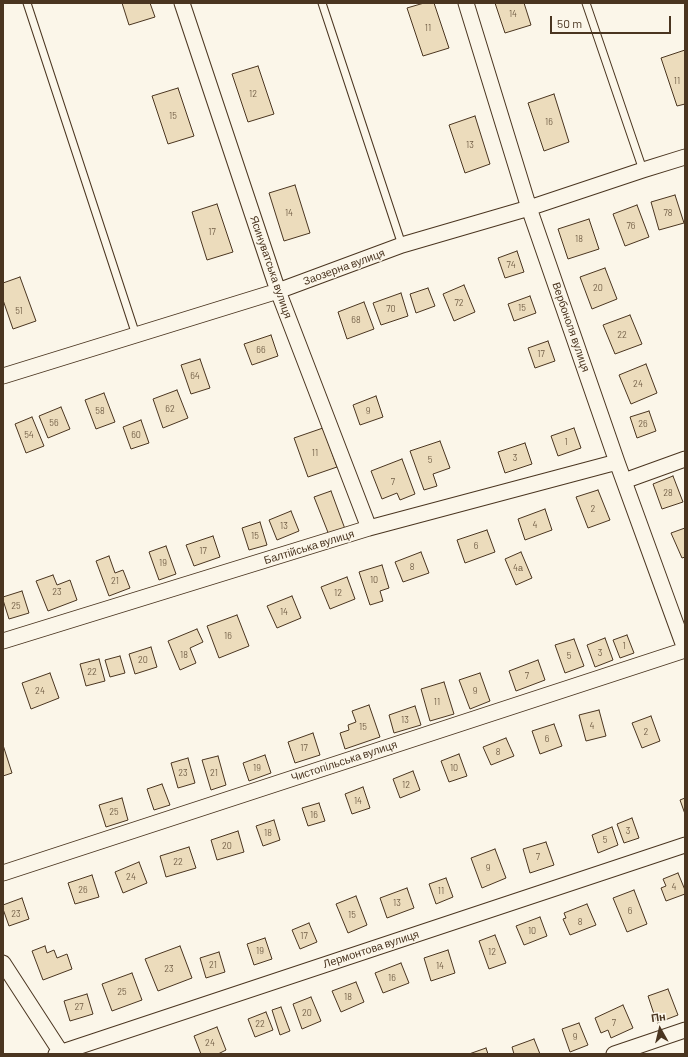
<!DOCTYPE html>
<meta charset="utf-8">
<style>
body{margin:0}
#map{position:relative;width:688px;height:1057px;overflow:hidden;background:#fbf6e9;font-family:Barlow,sans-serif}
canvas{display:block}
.frame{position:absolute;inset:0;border:4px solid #4a3520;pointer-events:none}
.north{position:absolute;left:640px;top:1009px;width:40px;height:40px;-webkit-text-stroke:3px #fbf6e9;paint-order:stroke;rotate:352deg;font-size:11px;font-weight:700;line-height:16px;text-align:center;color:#4a3520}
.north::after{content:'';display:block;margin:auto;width:14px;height:18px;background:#4a3520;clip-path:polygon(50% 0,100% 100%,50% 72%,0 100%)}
.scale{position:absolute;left:550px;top:16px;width:121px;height:18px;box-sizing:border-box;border:2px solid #4a3520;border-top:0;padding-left:5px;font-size:12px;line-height:14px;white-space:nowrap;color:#4a3520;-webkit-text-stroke:3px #fbf6e9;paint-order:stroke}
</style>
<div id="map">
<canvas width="688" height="1057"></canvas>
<div class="frame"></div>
<div class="north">Пн</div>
<div class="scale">50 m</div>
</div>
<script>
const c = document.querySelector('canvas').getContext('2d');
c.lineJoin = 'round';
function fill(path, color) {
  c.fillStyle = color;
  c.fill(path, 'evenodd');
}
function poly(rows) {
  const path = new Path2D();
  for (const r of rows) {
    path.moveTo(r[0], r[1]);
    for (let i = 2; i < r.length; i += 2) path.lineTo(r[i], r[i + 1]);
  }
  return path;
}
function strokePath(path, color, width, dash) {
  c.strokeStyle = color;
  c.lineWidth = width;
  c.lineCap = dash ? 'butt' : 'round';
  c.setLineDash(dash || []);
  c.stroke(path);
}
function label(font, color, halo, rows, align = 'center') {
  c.font = font + ' Barlow,sans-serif';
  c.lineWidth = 3;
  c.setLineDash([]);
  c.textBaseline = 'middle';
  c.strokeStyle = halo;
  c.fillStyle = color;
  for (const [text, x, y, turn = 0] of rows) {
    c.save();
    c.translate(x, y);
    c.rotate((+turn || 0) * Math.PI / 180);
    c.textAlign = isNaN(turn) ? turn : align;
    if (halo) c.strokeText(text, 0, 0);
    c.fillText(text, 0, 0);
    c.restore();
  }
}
const building = poly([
 [122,3,150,3,155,17,129,25,122,3],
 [424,3,434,3,449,48,423,56,407,8,424,3],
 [495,3,524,3,531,25,505,33,495,3],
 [685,50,685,104,677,106,661,58,685,50],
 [258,66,274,114,248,122,232,74,258,66],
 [178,88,194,136,168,144,152,96,178,88],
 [554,94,569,142,544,151,528,103,554,94],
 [475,116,490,164,465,173,449,125,475,116],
 [295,185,310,233,284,241,269,193,295,185],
 [675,195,684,223,659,230,651,202,675,195],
 [217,204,233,252,207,260,192,212,217,204],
 [637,205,649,237,625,246,613,214,637,205],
 [589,219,599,249,568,259,558,229,589,219],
 [517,251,524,272,505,278,498,258,517,251],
 [605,268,617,299,592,309,580,277,605,268],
 [20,277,36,321,13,329,3,300,3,283,20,277],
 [464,285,475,312,454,321,443,294,464,285],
 [428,288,435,306,416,313,410,294,428,288],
 [401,293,408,316,381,325,373,303,401,293],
 [530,296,536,313,514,321,508,304,530,296],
 [364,302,374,329,347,339,338,312,364,302],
 [630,315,642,344,615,354,603,325,630,315],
 [271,335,278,356,252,365,244,344,271,335],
 [548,341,555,361,535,368,528,348,548,341],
 [200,359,210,388,191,394,181,365,200,359],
 [646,364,657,393,631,404,619,375,646,364],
 [177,390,188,418,163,428,153,399,177,390],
 [104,393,115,422,96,429,85,400,104,393],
 [376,396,383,417,360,425,353,405,376,396],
 [61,407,70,429,48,438,39,416,61,407],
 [649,411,656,431,637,438,630,417,649,411],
 [32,417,44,446,26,453,15,424,32,417],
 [141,420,149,443,131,449,123,427,141,420],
 [323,428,337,467,308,477,294,438,323,428],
 [574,428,581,448,558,456,551,436,574,428],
 [440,441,450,468,433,474,437,486,424,490,410,451,440,441],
 [525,443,532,464,505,473,498,452,525,443],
 [402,459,415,494,400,500,397,493,382,499,371,471,402,459],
 [673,476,683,502,662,509,653,484,673,476],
 [598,490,610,520,588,528,576,497,598,490],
 [331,491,345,529,329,535,314,497,331,491],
 [545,509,552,530,525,540,518,519,545,509],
 [291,511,299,531,277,540,269,520,291,511],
 [260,522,267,545,249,550,242,528,260,522],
 [685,528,685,557,682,558,671,533,685,528],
 [487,530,495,552,465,563,457,540,487,530],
 [213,536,220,557,194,566,186,545,213,536],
 [166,546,176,574,159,580,149,552,166,546],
 [421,552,429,573,403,582,395,562,421,552],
 [521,552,532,578,516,585,505,559,521,552],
 [109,556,115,573,123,570,130,588,109,596,96,561,109,556],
 [382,565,389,588,380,591,383,601,370,605,359,572,382,565],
 [53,575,57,585,70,580,77,600,48,611,36,581,53,575],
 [347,577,355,599,330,609,321,587,347,577],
 [22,591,29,613,9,619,3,600,3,597,22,591],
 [292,596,301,618,277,628,267,606,292,596],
 [237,615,249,646,219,658,207,626,237,615],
 [197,629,203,642,190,648,196,663,180,670,168,641,197,629],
 [627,635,634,653,620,658,613,640,627,635],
 [605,638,613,660,595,667,587,645,605,638],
 [574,639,584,666,565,673,555,645,574,639],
 [151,647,157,667,135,674,129,654,151,647],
 [120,656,125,673,110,677,105,660,120,656],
 [99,659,105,681,86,686,80,664,99,659],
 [538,660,545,680,516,691,509,671,538,660],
 [50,673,59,698,31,709,22,683,50,673],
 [480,673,490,701,470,709,459,680,480,673],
 [444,682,454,714,430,721,421,689,444,682],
 [369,705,380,737,345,749,340,733,349,730,348,725,356,722,352,711,369,705],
 [415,706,421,725,394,733,389,715,415,706],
 [599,710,606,736,586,741,579,715,599,710],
 [651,716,660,741,642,748,632,723,651,716],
 [554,724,562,746,540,754,532,731,554,724],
 [313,733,320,755,295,763,288,742,313,733],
 [506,738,514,756,491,765,483,747,506,738],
 [3,745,12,773,3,776,3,745],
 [459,754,467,776,449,782,441,761,459,754],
 [265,755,271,773,249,781,243,763,265,755],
 [218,756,226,785,211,790,202,760,218,756],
 [188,758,195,783,178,788,171,763,188,758],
 [413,771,420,790,400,798,393,779,413,771],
 [162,784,170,805,154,810,147,789,162,784],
 [363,787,370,808,352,814,345,794,363,787],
 [122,798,128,820,106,827,99,805,122,798],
 [685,798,685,814,680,800,685,798],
 [319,803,325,821,308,826,302,808,319,803],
 [632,818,639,838,624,843,617,824,632,818],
 [274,820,280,840,263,846,256,826,274,820],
 [612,827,618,845,598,853,592,835,612,827],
 [238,831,244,852,217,860,211,840,238,831],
 [546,842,554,865,530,873,523,849,546,842],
 [189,847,196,868,166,877,160,856,189,847],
 [495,849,506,878,482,888,471,858,495,849],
 [139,862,147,883,123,893,115,872,139,862],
 [678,873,685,890,685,894,666,901,661,888,666,886,663,879,678,873],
 [92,875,99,897,75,904,68,883,92,875],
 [446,878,453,897,436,904,429,884,446,878],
 [407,888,414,908,387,918,380,898,407,888],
 [634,890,647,924,627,932,613,898,634,890],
 [356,896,367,925,348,933,336,904,356,896],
 [22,898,29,919,9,926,3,909,3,905,22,898],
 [587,904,596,925,570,935,563,919,566,918,564,913,587,904],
 [540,917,547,936,524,945,516,926,540,917],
 [309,923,317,942,300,949,292,930,309,923],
 [495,935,506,963,489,969,479,941,495,935],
 [265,938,272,959,254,965,247,944,265,938],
 [45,946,47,953,54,950,57,958,67,954,72,969,43,980,32,951,45,946],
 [180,946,192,978,158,991,145,959,180,946],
 [448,950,455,973,431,981,424,958,448,950],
 [219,952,225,972,206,978,200,958,219,952],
 [401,963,409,983,383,993,375,973,401,963],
 [132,973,142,1000,112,1011,102,984,132,973],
 [356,982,364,1002,341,1012,332,991,356,982],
 [668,989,678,1015,657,1023,648,996,668,989],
 [87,994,93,1014,70,1021,64,1001,87,994],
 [311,997,321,1021,302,1029,293,1004,311,997],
 [623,1005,633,1028,611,1038,608,1030,601,1033,595,1018,623,1005],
 [281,1007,290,1031,280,1035,272,1010,281,1007],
 [266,1012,273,1030,255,1037,248,1019,266,1012],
 [579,1023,588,1045,570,1052,562,1029,579,1023],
 [217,1027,226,1050,218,1054,201,1054,194,1036,217,1027],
 [534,1039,540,1054,514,1054,512,1047,534,1039],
 [486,1048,488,1054,469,1054,486,1048]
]);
const service = poly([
 [27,3,136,335],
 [322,3,402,245],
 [586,3,643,170]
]);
const minor = poly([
 [182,3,278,291,369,528],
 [466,3,529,208,617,462,685,649],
 [3,376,278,291,402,245,529,208,643,170,685,157],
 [624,481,685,459],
 [3,641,369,528,617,462],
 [3,873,685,650],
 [3,963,62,1054],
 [56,1054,685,845],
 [614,1054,685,1030]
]);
const numberNames = [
 ["14",513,14],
 ["11",428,28],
 ["11",677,81],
 ["12",253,94],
 ["15",173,116],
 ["16",549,122],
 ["13",470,145],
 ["14",289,213],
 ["78",668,213],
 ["76",631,226],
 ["17",212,232],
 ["18",579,239],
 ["74",511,265],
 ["20",598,288],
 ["72",459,303],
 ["15",522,308],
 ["70",391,309],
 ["51",19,311],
 ["68",356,320],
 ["22",622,335],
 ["66",261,350],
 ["17",541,354],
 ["64",195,376],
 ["24",638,384],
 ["62",170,409],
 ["58",100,411],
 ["9",368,411],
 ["56",54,423],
 ["26",643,424],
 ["54",29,435],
 ["60",136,435],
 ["1",566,442],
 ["11",315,453],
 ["3",515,458],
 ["5",430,460],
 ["7",393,482],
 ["28",668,493],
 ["2",593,509],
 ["4",535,525],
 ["13",284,526],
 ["15",255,536],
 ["6",476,546],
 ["17",203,551],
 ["19",163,563],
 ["8",412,567],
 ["4а",518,568],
 ["10",374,580],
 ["21",115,581],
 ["23",57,592],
 ["12",338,593],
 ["25",16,606],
 ["14",284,612],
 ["16",228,636],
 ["1",624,646],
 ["3",600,653],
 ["18",184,655],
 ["5",569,656],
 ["20",143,660],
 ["22",92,672],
 ["7",527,676],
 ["24",40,691],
 ["9",475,691],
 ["11",437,702],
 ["13",405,720],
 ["4",592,726],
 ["15",363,727],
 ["2",646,732],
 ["6",547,739],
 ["17",304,748],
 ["8",498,752],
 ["19",257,768],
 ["10",454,768],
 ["23",183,773],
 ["21",214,773],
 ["12",406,785],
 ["14",358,801],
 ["25",114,812],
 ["16",314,815],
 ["3",628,831],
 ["18",268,833],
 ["5",605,840],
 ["20",227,846],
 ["7",538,857],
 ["22",178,862],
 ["9",488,868],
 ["24",131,877],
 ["4",674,887],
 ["26",83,890],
 ["11",441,891],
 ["13",397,903],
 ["6",630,911],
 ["23",16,914],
 ["15",352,915],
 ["8",580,922],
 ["10",532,931],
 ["17",304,936],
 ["19",260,951],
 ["12",492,952],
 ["21",213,965],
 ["14",440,966],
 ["23",169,969],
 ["16",392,978],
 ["25",122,992],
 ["18",348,997],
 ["27",79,1007],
 ["20",307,1013],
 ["7",614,1023],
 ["22",260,1024],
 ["9",575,1037],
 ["24",210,1043]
];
const streetNames = [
 ["Ясинуватська вулиця",271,267,71],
 ["Заозерна вулиця",344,267,-20],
 ["Вербоноля вулиця",571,327,71],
 ["Балтійська вулиця",309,547,-17],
 ["Чистопільська вулиця",344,761,-18],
 ["Лермонтова вулиця",371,949,-18]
];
fill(building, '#ecdcbc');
strokePath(building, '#4a3520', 1);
strokePath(service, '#4a3520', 9);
strokePath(minor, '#4a3520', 17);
strokePath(service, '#fbf6e9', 7);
strokePath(minor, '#fbf6e9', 15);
label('9px', '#725f47', null, numberNames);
label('11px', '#4a3520', '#fbf6e9', streetNames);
</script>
